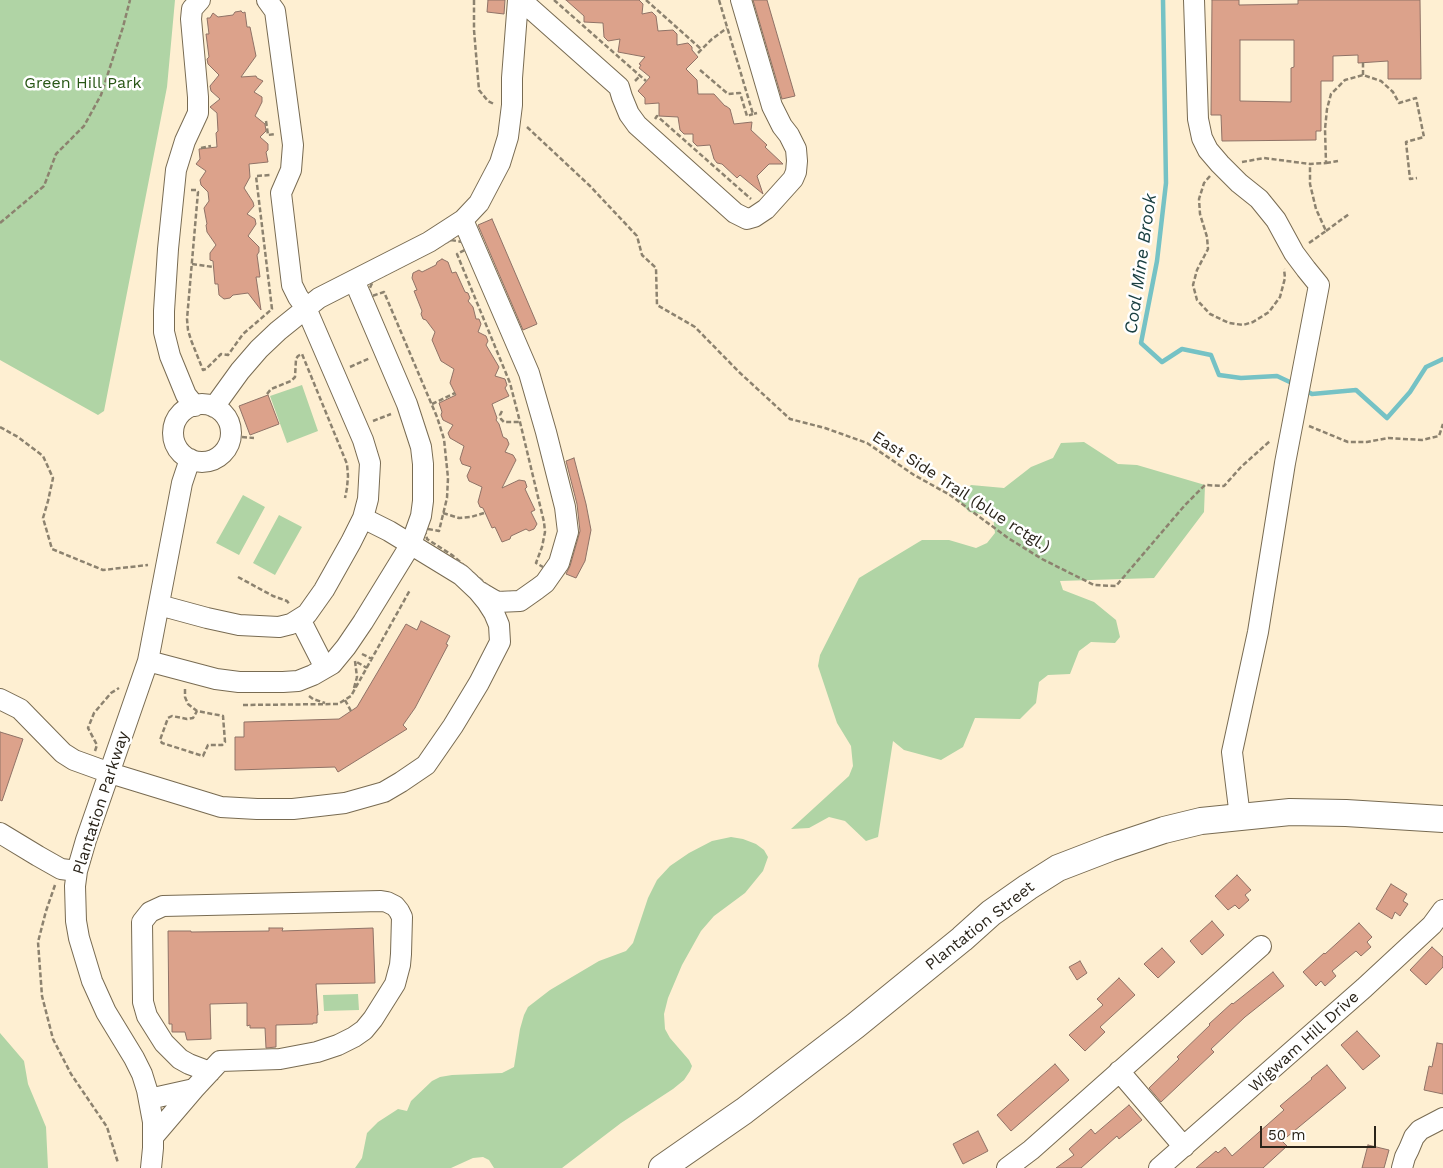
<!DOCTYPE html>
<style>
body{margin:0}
#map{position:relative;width:1443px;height:1168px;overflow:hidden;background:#feefd2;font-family:"Work Sans",sans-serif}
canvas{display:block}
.scale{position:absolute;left:1260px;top:1126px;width:116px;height:22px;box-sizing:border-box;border:2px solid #2a241a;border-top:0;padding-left:6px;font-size:15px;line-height:18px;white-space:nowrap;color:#2a241a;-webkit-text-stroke:4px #fff;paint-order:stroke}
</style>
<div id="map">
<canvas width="1443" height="1168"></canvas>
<div class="scale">50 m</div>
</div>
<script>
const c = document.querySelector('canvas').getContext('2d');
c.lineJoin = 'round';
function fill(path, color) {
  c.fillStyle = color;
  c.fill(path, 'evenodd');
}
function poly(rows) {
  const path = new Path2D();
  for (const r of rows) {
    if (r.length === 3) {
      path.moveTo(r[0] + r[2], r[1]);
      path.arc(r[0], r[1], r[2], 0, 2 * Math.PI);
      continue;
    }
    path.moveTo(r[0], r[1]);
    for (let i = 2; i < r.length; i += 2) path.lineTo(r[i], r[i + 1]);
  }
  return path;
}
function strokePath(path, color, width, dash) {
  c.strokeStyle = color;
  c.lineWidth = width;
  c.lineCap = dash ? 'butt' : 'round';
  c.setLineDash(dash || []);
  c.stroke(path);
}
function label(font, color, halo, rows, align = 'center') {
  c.font = font + ' "Work Sans",sans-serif';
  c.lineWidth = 5;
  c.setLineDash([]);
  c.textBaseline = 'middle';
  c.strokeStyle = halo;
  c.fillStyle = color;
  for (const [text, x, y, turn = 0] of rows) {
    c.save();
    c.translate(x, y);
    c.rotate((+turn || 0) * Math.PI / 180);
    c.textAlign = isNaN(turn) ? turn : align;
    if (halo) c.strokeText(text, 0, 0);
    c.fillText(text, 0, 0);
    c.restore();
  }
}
const green = poly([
 [0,0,175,0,167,87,104,411,98,415,0,360],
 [302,385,318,431,287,443,270,396],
 [1084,442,1118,464,1137,465,1205,485,1204,512,1154,578,1060,581,1063,590,1094,602,1116,620,1120,637,1115,643,1091,642,1079,651,1070,674,1048,675,1039,682,1036,703,1020,719,975,718,963,747,941,760,904,750,893,741,878,837,866,841,845,821,829,817,809,828,791,829,849,776,853,766,851,746,837,723,818,666,820,655,859,578,922,540,949,540,976,548,987,543,995,533,993,516,969,512,957,498,971,485,1004,488,1031,467,1053,458,1061,443],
 [243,495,265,507,239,555,216,543],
 [279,515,302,527,275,575,253,563],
 [731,837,743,839,756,844,764,850,768,857,763,871,745,893,714,916,701,931,682,965,668,998,664,1014,665,1029,670,1038,689,1060,692,1066,690,1071,684,1080,673,1089,621,1123,562,1168,494,1168,489,1160,483,1157,473,1158,451,1168,355,1168,362,1158,367,1133,378,1122,395,1111,398,1109,407,1111,411,1101,432,1081,440,1077,452,1075,502,1073,514,1067,520,1029,524,1015,528,1007,550,990,599,961,626,951,633,943,648,898,657,880,670,866,689,853,712,841],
 [358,994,359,1010,324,1011,323,995],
 [0,1033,24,1061,28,1084,46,1127,48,1168,0,1168]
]);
const stream = poly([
 [1163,0,1166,183,1157,261,1141,343,1162,362,1182,349,1211,355,1219,375,1241,378,1277,376,1294,384],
 [1303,389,1312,394,1356,390,1387,418,1410,392,1426,367,1443,359]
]);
const building = poly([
 [488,0,505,0,504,14,487,12,488,0],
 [566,0,639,0,643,4,642,14,652,12,656,16,658,31,673,30,677,34,677,45,688,43,692,47,692,50,698,57,686,69,697,80,698,94,714,94,725,106,726,106,730,109,734,124,752,122,751,130,767,145,765,147,783,164,769,164,757,176,763,194,740,175,737,178,722,164,717,163,714,159,710,145,697,146,693,142,693,134,684,134,680,130,678,117,659,116,659,103,645,104,645,98,638,91,650,77,639,68,641,65,639,64,645,57,618,52,620,39,608,41,604,37,603,23,584,22,584,16,566,0],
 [753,0,767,0,795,96,782,99,753,0],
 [1212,0,1239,0,1239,5,1298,4,1298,0,1420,0,1421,79,1388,79,1388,61,1358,63,1358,55,1333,56,1333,81,1321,81,1321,131,1316,131,1316,140,1222,141,1221,115,1211,115,1212,0],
 [1240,40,1294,40,1294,67,1291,68,1291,102,1240,101,1240,40],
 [241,11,243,13,245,12,247,27,250,27,256,56,241,77,256,76,257,78,263,81,254,92,262,97,262,102,255,116,265,124,266,131,260,137,268,144,268,150,266,152,268,162,249,164,250,177,244,188,253,202,254,206,247,214,255,219,256,224,248,236,259,247,259,252,257,255,260,277,256,277,261,310,248,293,233,295,230,298,224,299,219,295,218,284,215,284,213,261,210,260,210,253,216,245,207,232,206,225,207,224,204,208,209,201,208,192,201,185,200,180,206,171,196,164,200,159,199,149,217,147,216,133,218,131,217,113,210,107,220,99,211,91,210,86,219,75,208,64,207,59,209,57,206,34,209,34,207,18,210,18,213,13,218,17,233,15,235,12,241,11],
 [492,219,537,324,523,330,478,225,492,219],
 [442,259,448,262,452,273,456,272,465,292,468,293,470,298,468,301,473,307,476,319,479,319,481,324,478,332,486,336,488,341,486,345,499,367,495,376,505,379,507,385,505,388,509,396,492,404,497,418,496,420,499,424,503,437,507,439,509,444,505,452,513,455,516,460,502,488,519,480,525,481,527,487,525,489,535,510,531,512,537,524,534,529,529,531,526,529,511,536,510,539,502,542,495,527,492,528,483,508,480,507,478,502,482,487,469,481,467,476,471,467,462,464,460,459,464,446,450,438,448,433,453,425,443,420,441,415,442,412,439,403,456,395,450,383,454,369,441,361,432,340,435,332,426,320,423,319,421,314,422,311,414,291,417,290,412,278,413,273,419,270,422,272,436,265,437,262,442,259],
 [268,395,279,424,250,435,239,406,268,395],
 [574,458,586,504,591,530,585,561,576,578,566,574,570,566,580,531,577,504,566,461,574,458],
 [421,621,450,636,446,644,448,645,415,708,403,725,407,729,338,772,335,767,235,770,235,737,244,737,244,722,339,719,357,707,406,624,417,630,421,621],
 [0,732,23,739,2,801,0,800,0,732],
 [1237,875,1251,890,1245,895,1249,900,1239,909,1235,905,1228,910,1215,896,1237,875],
 [1391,884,1407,894,1403,901,1408,904,1400,916,1395,912,1392,919,1376,909,1391,884],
 [1212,921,1224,935,1202,955,1190,941,1212,921],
 [1359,923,1372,937,1367,942,1371,947,1361,956,1356,951,1332,971,1336,976,1325,986,1321,981,1316,986,1303,972,1324,953,1325,954,1359,923],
 [269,928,283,928,282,931,373,928,375,983,316,984,318,1015,317,1015,317,1023,313,1023,313,1024,276,1025,276,1047,266,1048,265,1028,250,1028,250,1025,247,1026,247,1003,210,1004,211,1039,187,1040,185,1032,172,1032,172,1024,169,1024,168,931,191,931,191,932,269,931,269,928],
 [1432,947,1443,957,1443,967,1426,985,1410,970,1432,947],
 [1162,948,1175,962,1158,978,1144,964,1162,948],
 [1080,961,1087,973,1077,980,1069,967,1080,961],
 [1273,972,1284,986,1245,1017,1211,1049,1214,1052,1161,1102,1149,1088,1179,1059,1177,1057,1210,1025,1209,1024,1232,1003,1233,1004,1273,972],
 [1119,978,1135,995,1100,1027,1105,1032,1085,1051,1069,1035,1103,1005,1097,999,1119,978],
 [1357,1031,1380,1056,1363,1070,1341,1045,1357,1031],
 [1437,1043,1443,1044,1443,1094,1424,1090,1429,1066,1432,1067,1437,1043],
 [1055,1064,1069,1080,1011,1131,997,1115,1055,1064],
 [1327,1065,1346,1088,1282,1141,1287,1146,1263,1168,1196,1168,1216,1151,1218,1153,1225,1147,1232,1156,1284,1110,1280,1106,1312,1079,1311,1078,1327,1065],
 [1129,1105,1142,1120,1119,1139,1117,1136,1081,1168,1056,1168,1074,1155,1069,1149,1091,1129,1095,1134,1129,1105],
 [978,1131,988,1151,963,1164,953,1144,978,1131],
 [1368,1145,1389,1150,1384,1168,1362,1168,1368,1145]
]);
const path = poly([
 [474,0,474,30,479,90,488,101,494,104],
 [554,0,646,81],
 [646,0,701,49],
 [719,0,753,114,757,113],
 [698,53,712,39,727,28],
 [700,70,728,94,740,93,747,116,753,114],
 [1363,75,1363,62],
 [635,81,640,76],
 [655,119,657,116,751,199],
 [266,121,268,135,275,134],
 [527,127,590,186,637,236,642,255,656,268,657,305,695,327,739,372,790,419,825,428,867,443,914,475,950,495,1008,538,1042,559,1094,585,1116,586,1185,505,1205,485,1224,486,1241,467,1270,441],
 [201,148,211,146],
 [1242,162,1264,158,1310,164,1326,163,1325,129,1327,109,1331,94,1345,80,1363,75,1381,81,1393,92,1399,103,1416,98,1424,137,1406,142,1410,179,1417,178],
 [1326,163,1338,161],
 [1210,176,1204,183,1199,199,1200,214,1207,237,1208,249,1197,270,1193,285,1197,300,1210,314,1229,323,1243,325,1253,322,1269,312,1280,297,1285,278,1284,269],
 [191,190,197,190,198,192,187,319,188,330,191,340,203,370,206,369,221,354,228,355,243,334,272,309,256,176,270,175],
 [0,223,44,186,56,154,84,126,101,95,123,27,130,0],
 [1326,231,1349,214],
 [451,240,462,242,467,249,457,254,510,383,520,422,544,522,545,532,542,547,536,563,543,567,545,571,543,576,526,588,515,592,505,593,494,591,452,555,427,539,425,530,428,529,439,531,447,498,448,478,444,439,437,417,384,292,372,296,369,290,373,281,451,240],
 [1309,243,1326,231,1316,209,1310,184,1310,164],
 [192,264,213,267],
 [350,367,370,358],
 [267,394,271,389,291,381,295,377,296,359,298,356,302,354,347,464,348,476,347,488,345,498],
 [432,404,455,393],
 [502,411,500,415,501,419,504,422,520,422],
 [373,421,391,414],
 [1309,426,1348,442,1367,442,1388,438,1422,440,1439,436,1443,424],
 [0,427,18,437,43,456,53,478,48,501,43,518,52,549,103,570,148,565],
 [242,437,254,438],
 [443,513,459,518,471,517,484,513],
 [238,577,273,596,287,601,290,605],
 [362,654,372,659],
 [354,688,357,677,355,661,367,668],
 [185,689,185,697,188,704,197,711,223,716,225,742,222,745,208,745,203,756,162,743,160,740,168,718,172,716,187,719,193,718,197,711],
 [309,696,313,699,325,703],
 [345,700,351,711],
 [243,705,338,704,351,696,410,590],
 [95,751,97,745,88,728,94,713,111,693,119,688],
 [55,885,46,911,38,942,42,996,53,1039,71,1074,107,1127,118,1163]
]);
const minor = poly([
 [521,0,619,87,622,97,629,114,637,125,735,213,747,219,754,217,766,209,793,179,796,172,797,161,796,149,789,135,782,126,772,106,741,0],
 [1194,0,1198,119,1202,138,1208,150,1220,164,1239,183,1259,199,1276,220,1294,253,1306,269,1319,285,1285,463,1258,632,1232,752,1240,817],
 [463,220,479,203,500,163,508,137,512,105,512,78,518,0],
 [202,433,29],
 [195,406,186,395,170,356,164,332,164,311,168,249,176,170,185,141,198,113,198,97,191,19,192,9,200,0],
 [214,407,240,371,259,349,278,331,319,298,429,242,463,220,529,373,546,432,565,507,568,532,559,563,545,583,537,589,520,601,497,602,480,592],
 [159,605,207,618,239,625,279,627,291,624,307,614,324,590,351,542,363,518,368,499,370,463,363,440,306,308,298,297,292,285,281,193,291,170,293,145,275,11,267,0],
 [300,619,325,668],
 [148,661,216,679,239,682,283,682,298,681,313,675,332,664,346,647,363,622,411,544,421,516,423,501,423,464,421,447,407,404,354,280],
 [0,699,20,709,63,753,74,760,110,773,221,807,257,809,293,809,345,803,384,792,401,782,426,765,453,726,479,683,500,642,499,625,494,613,487,602,478,591,461,575,389,531,363,518],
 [0,833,38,856,61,869,77,871],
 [1119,1071,1184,1147],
 [149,1099,194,1089],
 [153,1137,194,1089,220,1061,280,1059,317,1052,338,1045,354,1037,364,1030,373,1019,395,984,400,965,401,954,402,917,399,911,395,906,387,902,381,901,163,906,150,912,142,922,143,1002,147,1016,164,1043,180,1059,189,1064,210,1072],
 [151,1168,153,1148,153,1122,147,1090,142,1074,134,1058,106,1012,92,981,79,938,76,921,75,886,77,871,86,840,148,661,182,483,190,459],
 [1007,1168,1031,1150,1261,946],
 [1159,1168,1364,988,1432,925,1443,910],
 [1402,1168,1405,1157,1409,1149,1414,1137,1420,1130,1443,1118]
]);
const major = poly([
 [662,1168,744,1111,855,1026,962,939,991,913,1028,887,1058,868,1110,848,1164,830,1201,821,1290,812,1346,813,1443,819]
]);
const parkNames = [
 ["Green Hill Park",83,83]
];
const streetNames = [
 ["East Side Trail (blue rctgl.)",961,492,33],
 ["Plantation Parkway",101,803,-72],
 ["Plantation Street",980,926,-38],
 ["Wigwam Hill Drive",1304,1042,-42]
];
const waterNames = [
 ["Coal Mine Brook",1141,264,-82]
];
fill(green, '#b0d4a5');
strokePath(stream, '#75c2c5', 4.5);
fill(building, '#dca28b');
strokePath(building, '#8f7266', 1);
strokePath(minor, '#786b52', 22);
strokePath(major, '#786b52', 28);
strokePath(path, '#8c826f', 2.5, [5, 2.5]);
strokePath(minor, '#fff', 20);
strokePath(major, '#fff', 26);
label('16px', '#285616', '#fff', parkNames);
label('16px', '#2a241a', '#fff', streetNames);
label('italic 18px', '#1b4042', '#fff', waterNames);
</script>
